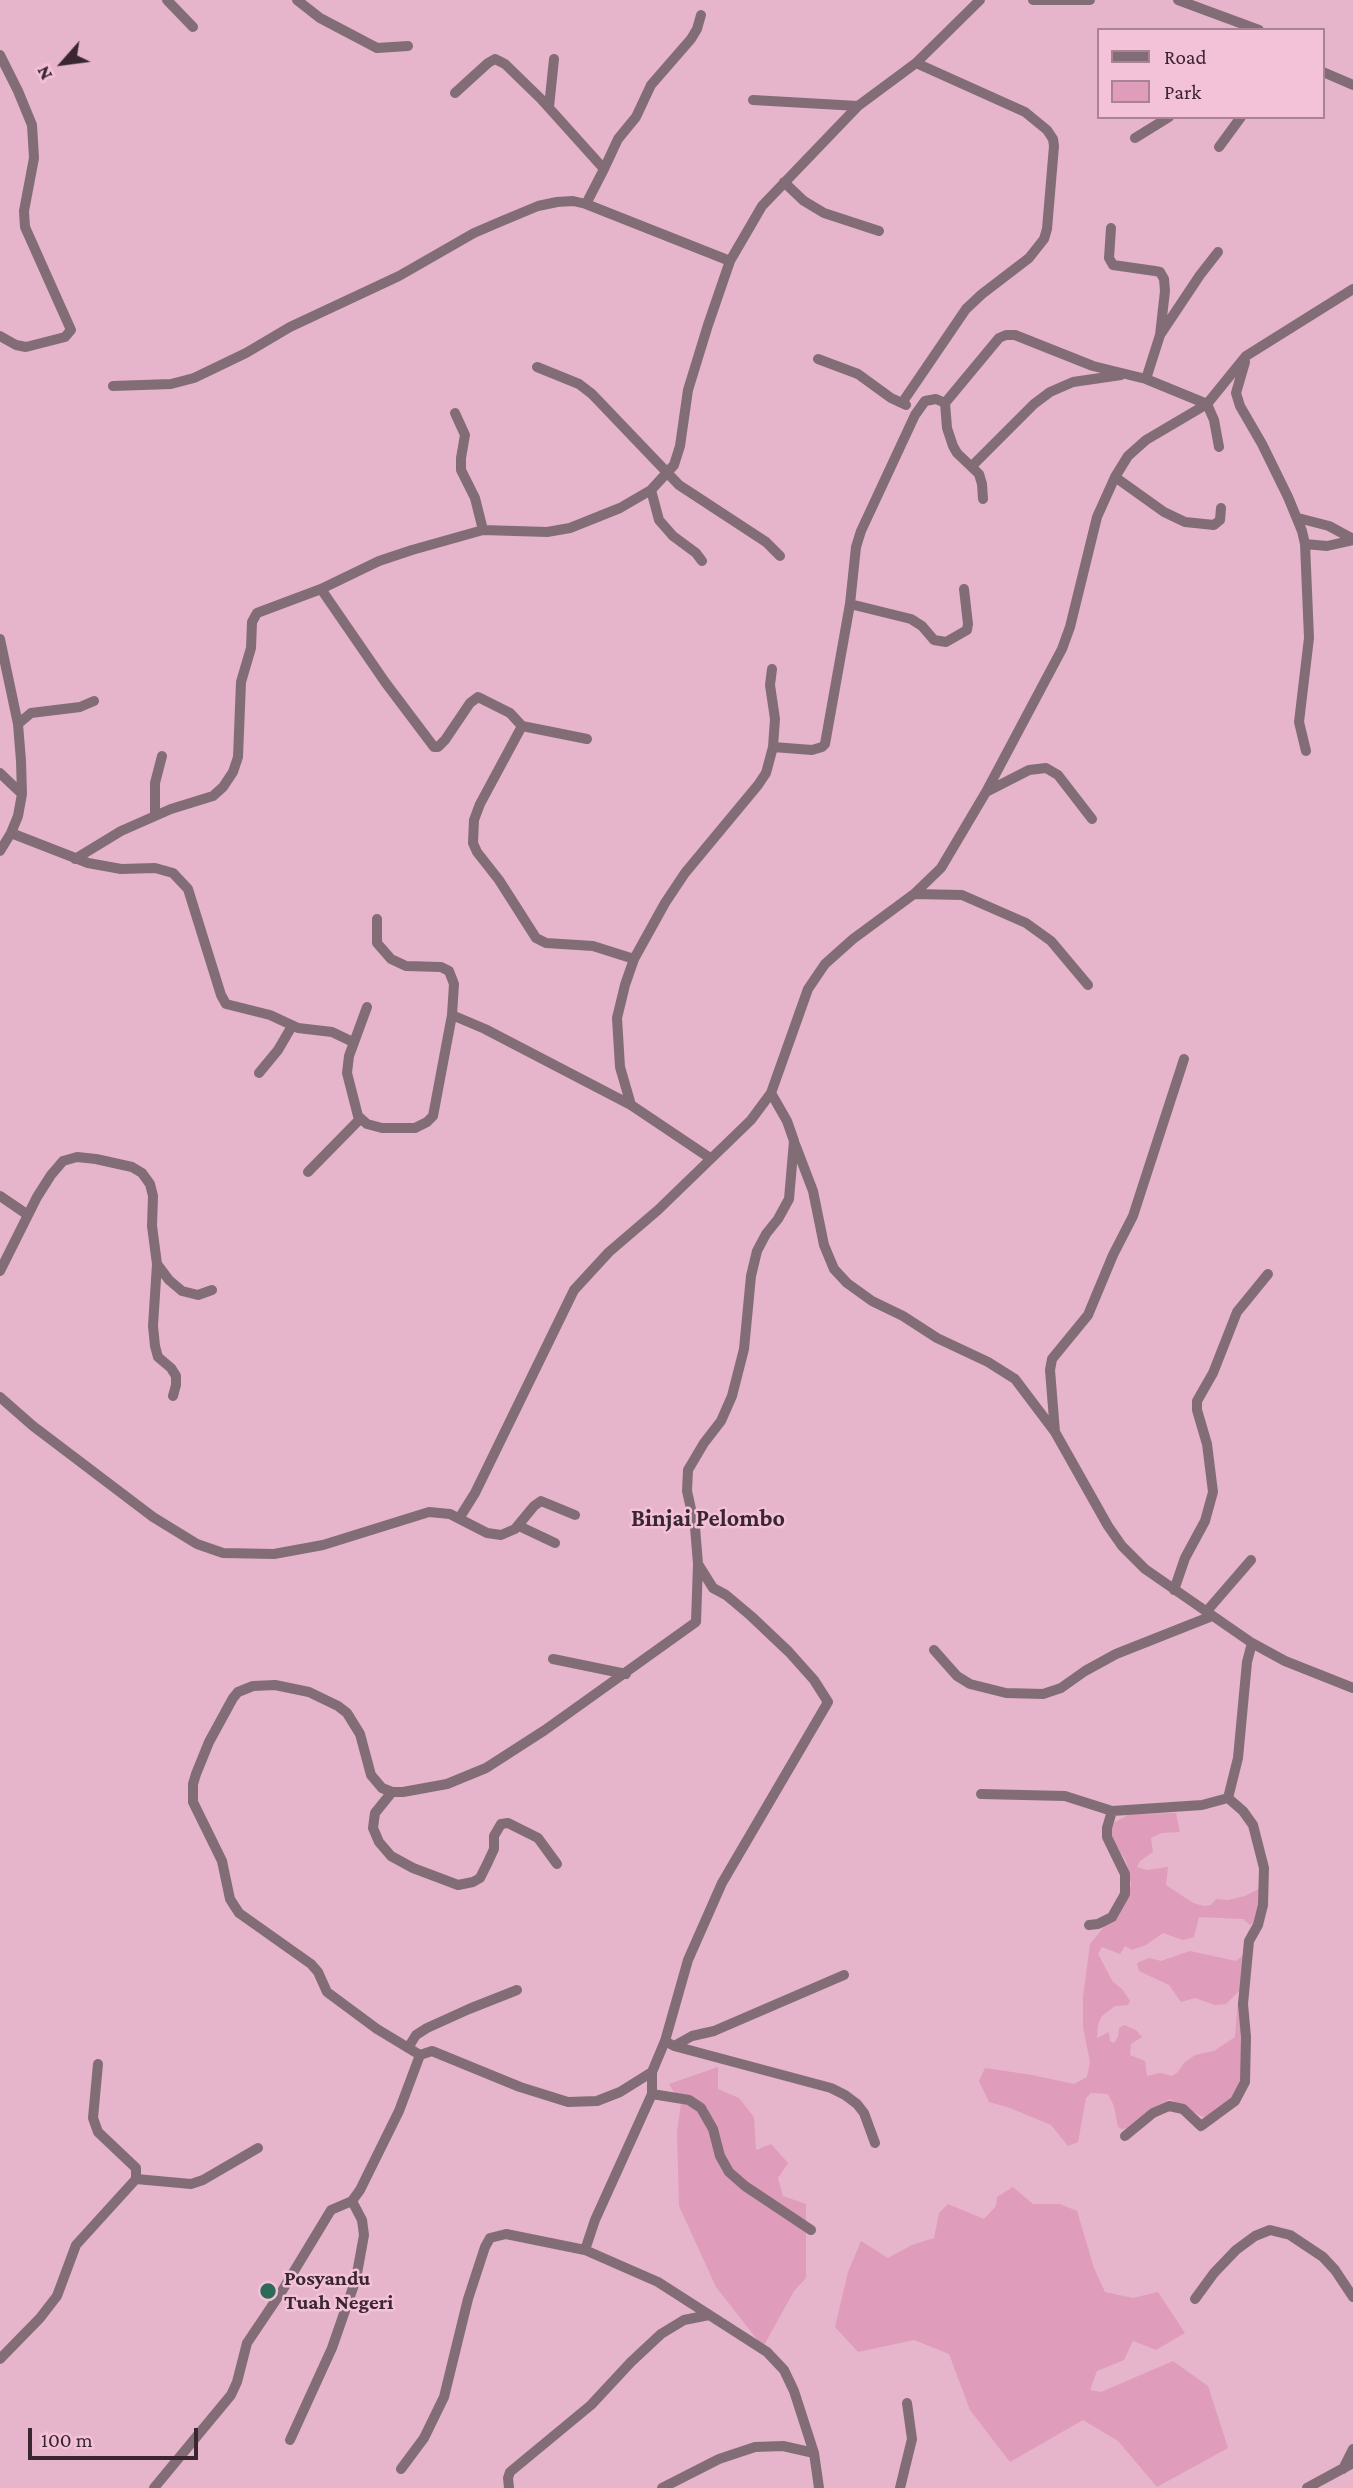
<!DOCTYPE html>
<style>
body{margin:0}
#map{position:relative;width:1353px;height:2488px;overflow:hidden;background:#e6b5cb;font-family:"Crimson Pro",serif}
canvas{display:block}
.legend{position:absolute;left:1097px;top:28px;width:228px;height:91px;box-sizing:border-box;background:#f3c1d8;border:2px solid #a98394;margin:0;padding:9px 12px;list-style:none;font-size:21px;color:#39262e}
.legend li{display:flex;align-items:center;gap:14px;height:35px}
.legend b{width:35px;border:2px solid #a98394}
.north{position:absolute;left:28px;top:28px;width:70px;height:70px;-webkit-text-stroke:5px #f3c1d8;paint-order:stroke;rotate:242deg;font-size:19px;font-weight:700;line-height:28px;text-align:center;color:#39262e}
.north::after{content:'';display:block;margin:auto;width:24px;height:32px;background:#39262e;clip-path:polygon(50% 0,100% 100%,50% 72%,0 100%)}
.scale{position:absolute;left:28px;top:2428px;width:170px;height:32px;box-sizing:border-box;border:4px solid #39262e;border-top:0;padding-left:9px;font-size:21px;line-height:24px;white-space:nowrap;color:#39262e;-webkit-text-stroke:5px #f3c1d8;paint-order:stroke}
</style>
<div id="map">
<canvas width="1353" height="2488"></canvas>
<ul class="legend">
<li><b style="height:9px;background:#826d76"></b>Road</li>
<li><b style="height:19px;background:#df9cbb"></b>Park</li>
</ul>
<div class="north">N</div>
<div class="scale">100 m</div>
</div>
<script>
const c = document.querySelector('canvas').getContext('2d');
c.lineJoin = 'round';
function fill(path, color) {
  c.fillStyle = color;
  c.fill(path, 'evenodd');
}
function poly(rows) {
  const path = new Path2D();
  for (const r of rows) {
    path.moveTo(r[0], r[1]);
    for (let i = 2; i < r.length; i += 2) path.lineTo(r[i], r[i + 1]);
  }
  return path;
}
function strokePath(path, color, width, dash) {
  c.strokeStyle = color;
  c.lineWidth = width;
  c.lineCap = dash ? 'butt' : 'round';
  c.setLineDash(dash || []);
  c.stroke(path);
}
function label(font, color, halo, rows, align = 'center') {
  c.font = font + ' "Crimson Pro",serif';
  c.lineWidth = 5;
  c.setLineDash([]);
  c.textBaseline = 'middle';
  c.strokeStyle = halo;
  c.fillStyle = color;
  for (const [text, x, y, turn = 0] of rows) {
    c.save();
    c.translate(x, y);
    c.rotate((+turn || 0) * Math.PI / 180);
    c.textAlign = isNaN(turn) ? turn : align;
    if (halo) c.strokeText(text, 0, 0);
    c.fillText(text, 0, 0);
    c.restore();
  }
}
const green = poly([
 [1176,1813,1180,1832,1161,1833,1151,1838,1153,1852,1140,1861,1137,1867,1147,1870,1168,1867,1166,1885,1193,1903,1204,1906,1211,1905,1216,1899,1228,1900,1245,1896,1262,1887,1255,1922,1250,1925,1243,1919,1199,1917,1194,1937,1183,1940,1163,1933,1146,1945,1132,1950,1125,1946,1120,1954,1102,1947,1098,1954,1113,1982,1122,1989,1130,2001,1128,2005,1115,2006,1102,2016,1098,2024,1097,2038,1109,2032,1110,2041,1114,2043,1118,2037,1119,2028,1124,2025,1136,2030,1142,2037,1131,2044,1130,2055,1145,2061,1147,2076,1160,2073,1172,2076,1178,2072,1184,2063,1195,2055,1214,2051,1235,2037,1238,2000,1241,2007,1242,2083,1235,2096,1207,2116,1203,2117,1170,2099,1151,2109,1129,2128,1122,2129,1118,2127,1114,2106,1108,2094,1091,2093,1086,2098,1078,2142,1068,2146,1051,2125,1010,2108,989,2102,979,2081,985,2068,1032,2075,1074,2084,1087,2077,1090,2062,1083,2027,1083,1997,1090,1944,1128,1897,1131,1884,1126,1861,1111,1838,1111,1827,1115,1822,1130,1814],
 [1190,1951,1236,1961,1243,1955,1242,1992,1238,1992,1226,2004,1215,2005,1195,1998,1181,2002,1169,1985,1139,1971,1137,1963,1149,1958,1161,1961],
 [718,2067,718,2089,739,2098,754,2117,756,2150,771,2144,788,2163,778,2178,783,2196,806,2204,806,2278,794,2291,763,2347,716,2287,679,2206,677,2132,681,2104,669,2084],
 [1013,2187,1033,2204,1060,2204,1077,2211,1094,2268,1105,2292,1133,2298,1158,2292,1185,2333,1156,2350,1133,2341,1124,2360,1097,2371,1090,2390,1101,2392,1173,2361,1208,2386,1228,2448,1157,2487,1118,2441,1083,2420,1010,2462,970,2410,949,2354,914,2340,858,2352,835,2327,848,2272,861,2241,888,2258,912,2245,934,2238,939,2213,948,2204,984,2219,996,2206,997,2197]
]);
const street = poly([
 [167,0,193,27],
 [297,0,320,18,377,48,408,46],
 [1033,0,1090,0],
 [1178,0,1259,30],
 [0,55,18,91,32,125,34,158,24,211,25,227,71,330,65,337,26,347,16,345,0,336],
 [1323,72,1353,85],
 [455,93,488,63,495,59,505,64,541,99,604,169,586,204,730,261],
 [753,100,858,106],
 [549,107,554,59],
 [1135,138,1169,117],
 [1219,147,1241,117],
 [604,169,618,139,636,117,651,85,691,39,697,29,701,15],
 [784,182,804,201,824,213,879,231],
 [1111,228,1109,258,1113,265,1155,271,1160,272,1164,279,1165,291,1160,335],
 [818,359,858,374,891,398,906,405],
 [1245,362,1236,393,1240,406,1262,444,1288,497,1302,531,1305,544,1309,638,1299,722,1306,751],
 [537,367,579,384,592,394,679,485,766,542,780,556],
 [1146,379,1160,335,1200,275,1218,252],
 [113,386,171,384,194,378,246,353,290,327,399,276,474,233,502,221,538,206,557,202,573,201,586,204],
 [902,403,966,309,982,294,1029,258,1044,239,1047,229,1054,146,1053,139,1047,130,1025,112,916,63],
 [455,413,465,435,461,458,461,470,475,498,483,530],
 [973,465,1034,404,1050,392,1073,382,1121,375],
 [1115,477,1164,512,1185,522,1214,525,1220,520,1221,508],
 [651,490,659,520,673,536,696,553,702,561],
 [983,499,982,484,979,474,957,453,953,446,947,428,945,403,999,338,1006,335,1015,335,1093,366,1146,379,1207,404,1214,420,1219,447],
 [1298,518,1329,526,1353,539],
 [1305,544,1327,546,1353,540],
 [321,589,385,682,434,747,438,747,445,740,470,703,478,697,510,713,522,726],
 [850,604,911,619,922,626,934,640,946,642,967,630,968,624,964,589],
 [0,639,18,724,21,761,22,794,18,816,11,833],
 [772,669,770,685,775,719,773,747],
 [18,724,31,713,80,707,94,701],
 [587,739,522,726,480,804,474,820,473,843,477,852,499,880,536,938,546,943,593,946,634,959],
 [0,773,22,794],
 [986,792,1029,770,1046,768,1058,775,1092,819],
 [155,816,155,783,162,756],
 [0,851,11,833,88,863,121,869,155,868,173,873,188,889,221,995,226,1004,270,1015,298,1028,332,1032,353,1042],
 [75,859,121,831,171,809,213,796,223,787,233,772,238,757,241,682,251,648,252,622,257,613,321,589,379,561,412,550,483,530,547,532,570,528,620,508,651,490,674,465,680,446,688,390,708,325,730,261,762,206,858,106,916,63,980,0],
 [914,894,962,895,1026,923,1051,941,1088,985],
 [377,919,377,943,391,959,406,966,441,967,449,971,454,984,452,1015,485,1029,631,1105,710,1158],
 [367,1007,349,1056,347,1073,358,1116,367,1124,382,1128,415,1128,427,1122,433,1116,452,1015],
 [259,1073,278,1050,292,1026],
 [631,1105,620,1067,617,1018,625,985,634,959,665,903,685,873,758,785,766,773,773,747,812,750,822,747,825,744,850,604,856,547,861,531,915,415,925,401,936,399,945,403],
 [795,1144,813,1191,824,1245,834,1269,847,1283,872,1301,903,1316,937,1338,988,1362,1015,1379,1055,1432,1108,1526,1122,1546,1145,1569,1252,1643,1285,1661,1353,1688],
 [308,1172,360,1119],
 [0,1196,28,1215],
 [157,1264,169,1280,182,1291,198,1295,212,1290],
 [0,1271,37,1197,51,1175,63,1161,77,1157,96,1159,132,1167,142,1173,150,1184,153,1196,152,1226,157,1264,153,1326,155,1346,158,1357,171,1368,176,1376,176,1385,173,1396],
 [0,1397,33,1426,153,1517,197,1544,223,1553,274,1554,323,1545,429,1512,450,1514,487,1533,501,1535,515,1529,534,1506,541,1501,575,1515],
 [1055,1432,1050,1370,1052,1359,1088,1315,1113,1255,1133,1216,1184,1059],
 [460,1517,475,1493,574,1290,609,1252,658,1210,751,1120,771,1093,808,989,825,964,853,939,914,894,941,868,986,792,1062,649,1070,627,1097,517,1115,477,1128,456,1146,440,1207,404,1246,356,1353,289],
 [519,1526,555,1543],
 [1174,1590,1185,1558,1205,1521,1213,1492,1207,1444,1197,1410,1197,1401,1213,1373,1237,1312,1268,1274],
 [1206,1612,1251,1560],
 [934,1650,957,1676,970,1684,1006,1693,1043,1694,1061,1688,1085,1671,1116,1654,1212,1616],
 [553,1659,626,1674],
 [392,1792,375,1813,373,1828,379,1842,391,1856,413,1868,458,1885,473,1882,480,1878,488,1862,494,1849,494,1836,501,1824,508,1823,538,1838,557,1864],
 [981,1794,1065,1796,1112,1811],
 [1089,1925,1098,1924,1112,1917,1125,1894,1125,1874,1107,1837,1107,1828,1112,1811,1202,1805,1228,1798,1238,1758,1247,1662,1252,1643],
 [665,2041,674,2046,831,2088,845,2095,857,2104,864,2113,875,2143],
 [674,2046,692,2036,714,2031,844,1975],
 [408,2048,416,2035,427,2028,469,2009,517,1990],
 [420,2055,377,2029,327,1992,318,1972,311,1964,239,1913,230,1899,222,1861,193,1802,193,1784,196,1774,209,1742,233,1698,238,1692,253,1686,275,1685,309,1692,338,1706,347,1713,360,1734,371,1775,382,1788,392,1792,403,1792,447,1784,486,1768,545,1730,696,1622,698,1564,695,1527,687,1491,688,1470,704,1443,721,1421,732,1396,744,1349,751,1276,757,1251,766,1234,778,1219,789,1199,794,1141,787,1121,771,1093],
 [652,2094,689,2100,701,2108,713,2129,720,2156,729,2172,745,2186,811,2230],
 [1125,2136,1153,2113,1169,2106,1183,2109,1201,2126,1235,2101,1245,2082,1246,2037,1243,2004,1249,1941,1258,1925,1263,1905,1264,1868,1253,1825,1243,1811,1228,1798],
 [136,2179,191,2184,203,2180,258,2148],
 [585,2250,595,2220,652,2094,652,2072,665,2041,688,1960,722,1883,828,1702,814,1680,789,1652,751,1616,726,1595,713,1588,698,1564],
 [1195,2299,1214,2273,1236,2250,1255,2236,1270,2230,1290,2235,1323,2257,1335,2270,1353,2297],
 [0,2359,40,2318,57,2296,76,2245,136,2179,136,2168,98,2132,93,2118,98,2064],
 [290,2440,332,2348,356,2279,364,2235,362,2220,352,2201],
 [401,2469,424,2438,444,2397,468,2299,485,2247,490,2238,506,2234,585,2250,658,2282,767,2352,784,2370,794,2391,814,2453,819,2488],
 [1343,2469,1353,2449],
 [154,2488,231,2395,237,2382,247,2343,282,2291,331,2210,352,2201,360,2190,399,2111,420,2055,432,2051,520,2087,568,2102,597,2101,620,2092,652,2072],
 [509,2488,508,2478,510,2472,591,2405,631,2362,661,2334,684,2320,709,2315],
 [662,2488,719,2459,755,2447,783,2446,814,2453],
 [900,2488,912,2439,907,2403],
 [1307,2488,1353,2463]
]);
const markers = [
 [268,2291,9,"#2d6b58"]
];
const poiNames = [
 ["Posyandu",284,2279],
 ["Tuah Negeri",284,2303]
];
const quarterNames = [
 ["Binjai Pelombo",708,1519]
];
fill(green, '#df9cbb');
strokePath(street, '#826d76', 10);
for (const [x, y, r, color] of markers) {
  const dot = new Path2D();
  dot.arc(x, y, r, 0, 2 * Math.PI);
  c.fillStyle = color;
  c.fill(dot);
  strokePath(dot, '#f3c1d8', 2.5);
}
label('bold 21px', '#39262e', '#f3c1d8', poiNames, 'left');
label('bold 24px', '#39262e', '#f3c1d8', quarterNames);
</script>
